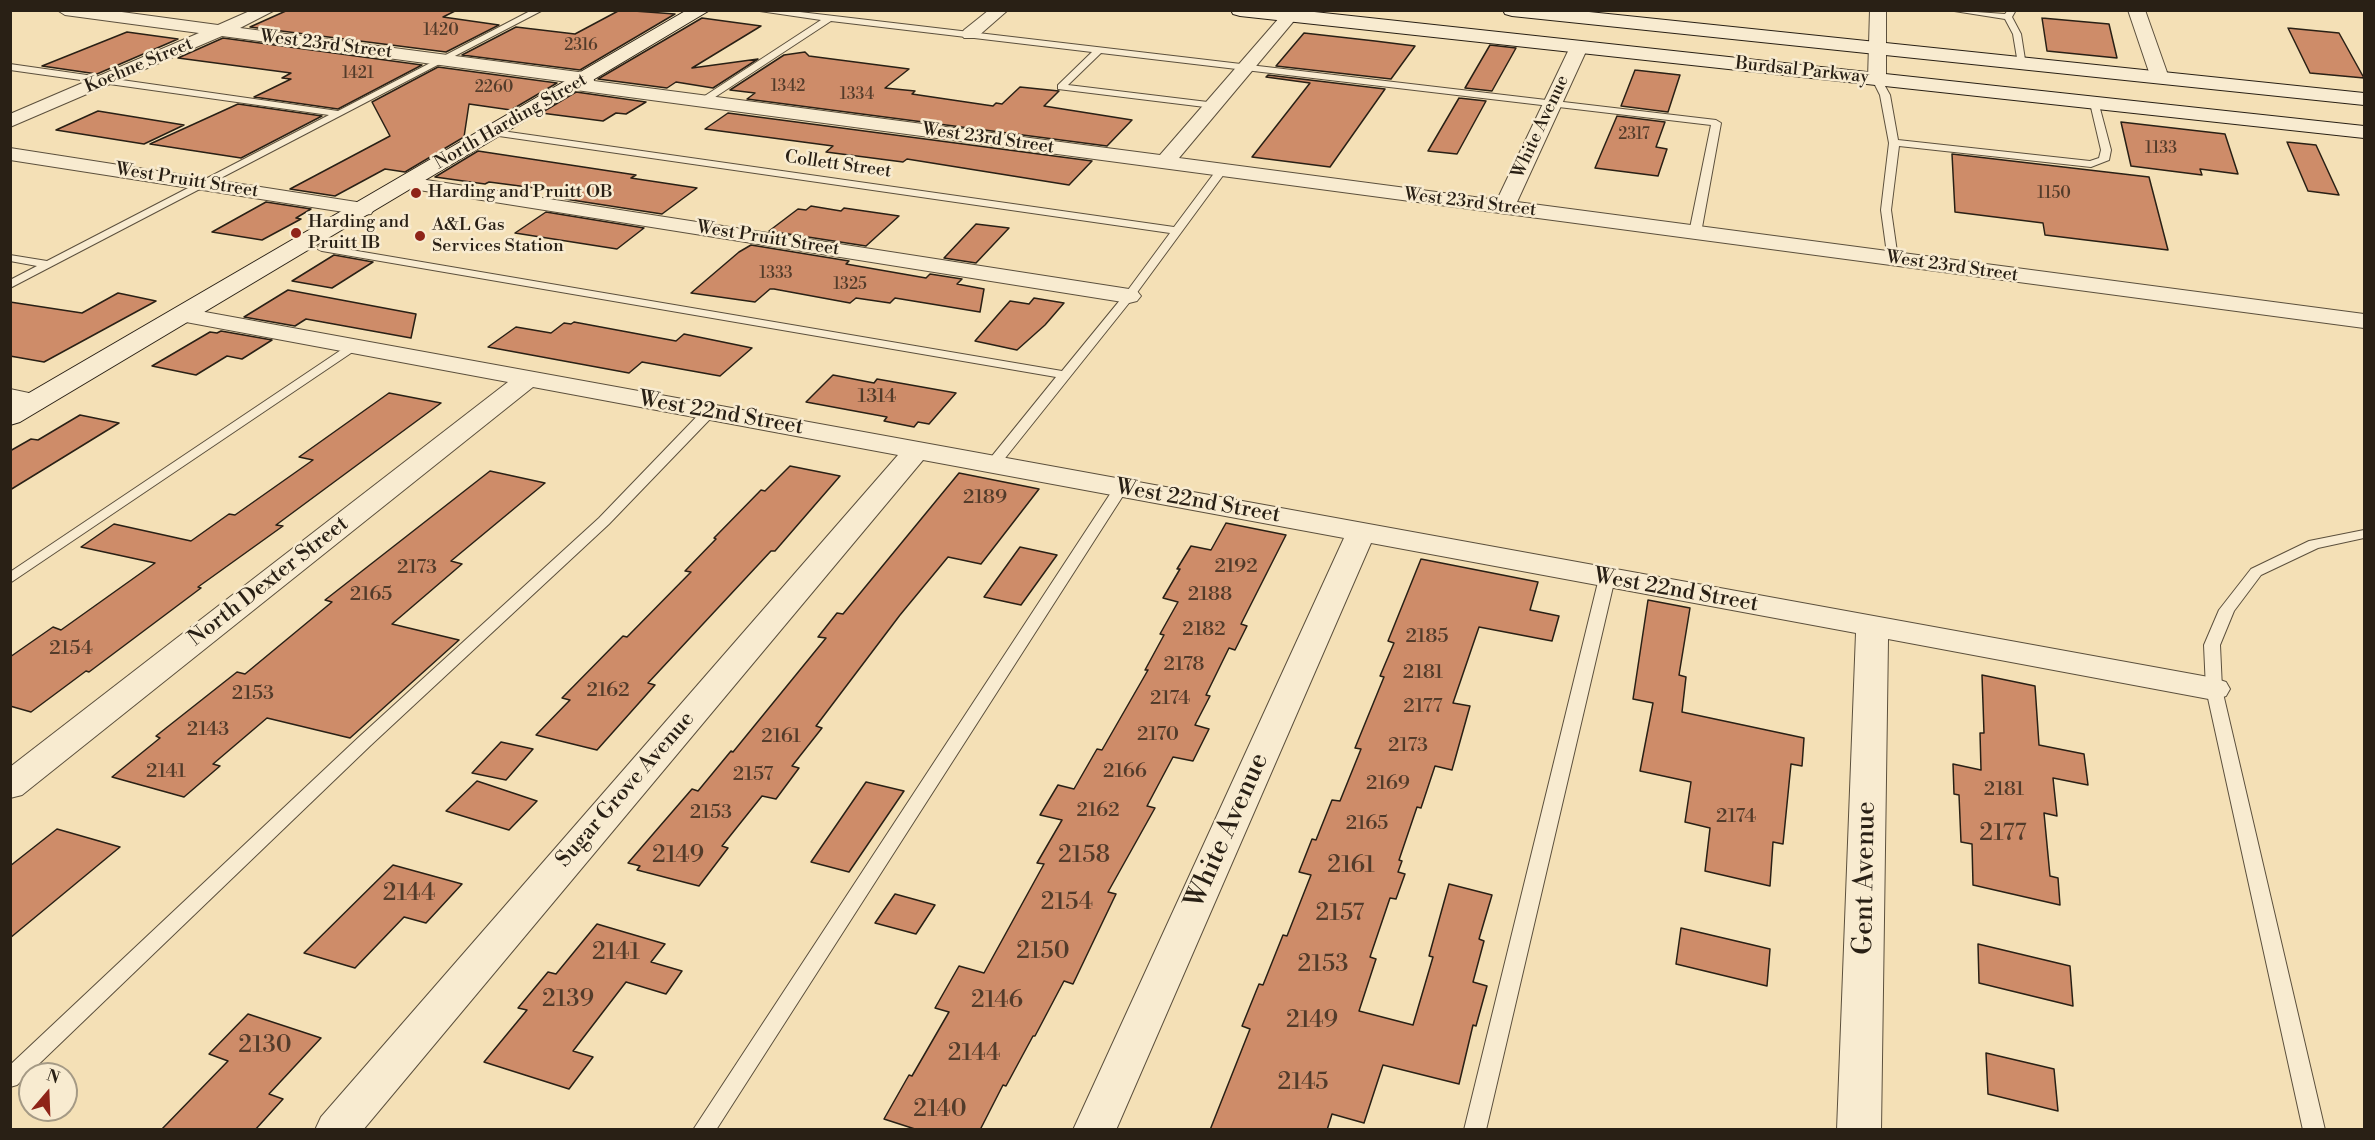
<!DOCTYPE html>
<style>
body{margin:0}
#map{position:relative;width:2375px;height:1140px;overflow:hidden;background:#f4e0b6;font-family:"Libre Bodoni",serif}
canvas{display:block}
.frame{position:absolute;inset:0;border:12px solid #292015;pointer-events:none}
.north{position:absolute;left:18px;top:1062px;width:60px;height:60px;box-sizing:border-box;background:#f8ebd0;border:2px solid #a59a85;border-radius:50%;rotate:19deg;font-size:16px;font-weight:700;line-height:24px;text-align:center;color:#292015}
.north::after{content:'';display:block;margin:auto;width:21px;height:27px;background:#8f2418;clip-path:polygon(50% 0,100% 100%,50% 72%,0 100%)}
</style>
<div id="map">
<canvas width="2375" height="1140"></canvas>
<div class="frame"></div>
<div class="north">N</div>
</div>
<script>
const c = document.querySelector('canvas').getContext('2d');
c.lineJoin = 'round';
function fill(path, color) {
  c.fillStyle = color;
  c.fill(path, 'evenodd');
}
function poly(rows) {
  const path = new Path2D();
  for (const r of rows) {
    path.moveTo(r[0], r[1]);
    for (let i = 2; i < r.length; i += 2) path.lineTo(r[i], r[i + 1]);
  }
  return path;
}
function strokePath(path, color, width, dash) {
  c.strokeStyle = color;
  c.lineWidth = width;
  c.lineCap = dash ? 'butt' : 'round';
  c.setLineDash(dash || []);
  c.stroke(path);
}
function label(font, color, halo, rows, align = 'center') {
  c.font = font + ' "Libre Bodoni",serif';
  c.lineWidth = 5;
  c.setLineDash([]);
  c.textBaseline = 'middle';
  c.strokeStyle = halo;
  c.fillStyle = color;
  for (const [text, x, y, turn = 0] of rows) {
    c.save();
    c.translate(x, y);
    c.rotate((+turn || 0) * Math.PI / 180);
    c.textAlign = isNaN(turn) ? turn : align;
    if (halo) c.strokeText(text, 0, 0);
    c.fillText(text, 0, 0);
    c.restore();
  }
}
const building = poly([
 [288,10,457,10,443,17,499,25,446,52,250,27,288,10],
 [620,10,675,14,580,70,462,55,516,27,575,34,620,10],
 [702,18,761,26,692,68,758,59,713,88,676,82,667,88,598,79,702,18],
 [2042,18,2109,24,2117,58,2047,51,2042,18],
 [2288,28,2339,33,2364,78,2310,73,2288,28],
 [127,32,178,39,97,74,42,66,127,32],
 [1304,33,1375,41,1415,46,1391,79,1276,66,1304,33],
 [223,38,422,65,338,109,254,97,291,79,282,78,291,73,178,58,223,38],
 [1490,45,1516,48,1492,91,1465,88,1490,45],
 [805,52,809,56,909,69,885,88,915,91,912,94,993,106,996,103,1002,104,1020,87,1059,91,1044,106,1132,120,1107,146,747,99,755,93,730,90,784,55,805,52],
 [438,67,557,83,511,110,469,104,464,137,405,172,385,169,335,196,290,189,390,136,372,102,438,67],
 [1635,70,1680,75,1668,112,1621,106,1635,70],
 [1268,75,1385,89,1330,167,1252,157,1310,83,1266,77,1268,75],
 [576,92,646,102,626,114,616,113,603,121,541,113,576,92],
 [1459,98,1486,101,1457,154,1428,151,1459,98],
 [238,104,322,116,241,158,150,144,238,104],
 [98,111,184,125,144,144,56,130,98,111],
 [728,113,1092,161,1069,185,907,159,903,162,826,152,833,146,705,129,728,113],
 [1617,116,1665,122,1656,147,1667,149,1658,176,1595,168,1617,116],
 [2121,122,2225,134,2238,174,2200,169,2202,175,2131,166,2121,122],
 [2287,142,2316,145,2339,195,2308,191,2287,142],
 [478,151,636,175,631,178,697,188,662,214,565,199,574,193,489,182,485,184,435,177,478,151],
 [1952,154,2149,177,2168,250,2045,235,2043,223,1955,212,1952,154],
 [266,202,311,209,296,218,301,219,262,240,212,232,266,202],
 [811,206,841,211,844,208,899,216,866,246,769,231,798,209,806,210,811,206],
 [546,212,644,228,617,249,515,233,546,212],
 [976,224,1009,228,976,263,944,258,976,224],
 [751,245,849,261,846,264,926,278,930,274,962,279,957,284,984,289,980,312,895,298,890,303,856,298,850,303,774,289,770,289,755,302,691,293,739,252,751,245],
 [334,255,373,262,332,288,292,281,334,255],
 [288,290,416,314,411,338,306,319,295,326,244,317,288,290],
 [118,293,156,301,44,362,10,356,10,302,82,313,118,293],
 [1034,298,1064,303,1045,325,1017,350,975,341,1010,301,1029,304,1034,298],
 [574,322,676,341,684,334,752,348,720,376,642,362,629,373,488,347,516,327,551,333,564,323,571,324,574,322],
 [221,331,272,340,242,359,227,356,196,375,152,366,210,332,217,333,221,331],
 [833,375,874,383,877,379,956,393,929,424,918,422,914,427,884,421,887,417,806,402,833,375],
 [389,393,441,403,276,525,283,526,198,587,201,588,89,672,86,671,31,712,10,706,10,657,53,627,61,630,155,563,81,547,114,524,191,541,229,514,235,515,313,460,299,457,389,393],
 [80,415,119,423,10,490,10,451,31,439,38,440,80,415],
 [790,466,840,476,775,551,771,551,648,683,655,685,597,750,536,735,570,700,562,698,623,636,627,637,691,572,685,571,716,539,714,538,761,490,765,491,790,466],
 [490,471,545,483,451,561,462,564,392,624,459,640,350,738,267,718,213,764,220,766,184,797,112,777,160,738,156,736,237,672,245,674,332,602,325,600,490,471],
 [959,473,1039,489,981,564,948,557,900,615,816,726,822,728,792,766,799,768,776,799,762,796,722,846,728,848,699,886,637,870,640,866,628,863,692,789,698,791,731,751,733,752,826,638,818,637,837,613,843,614,959,473],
 [1226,523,1286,535,1241,624,1247,626,1235,650,1229,648,1206,695,1210,696,1195,725,1209,729,1193,761,1173,757,1147,806,1155,808,1108,892,1116,894,1073,984,1064,981,1035,1036,1033,1036,1006,1086,1003,1085,980,1130,918,1130,884,1119,909,1075,912,1076,949,1012,935,1008,959,966,984,973,1044,864,1037,863,1062,820,1040,815,1058,785,1074,789,1097,749,1102,750,1148,670,1145,670,1164,635,1160,634,1178,602,1163,598,1180,569,1177,569,1191,546,1211,550,1226,523],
 [1020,547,1057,555,1021,605,984,597,1020,547],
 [1421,559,1538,582,1530,610,1559,616,1552,641,1479,627,1453,703,1470,706,1452,770,1435,766,1421,808,1417,807,1399,860,1402,861,1398,872,1405,874,1396,899,1390,898,1370,957,1376,959,1359,1011,1413,1025,1433,957,1429,956,1449,884,1492,895,1479,939,1484,941,1473,982,1487,986,1476,1026,1473,1025,1459,1084,1383,1065,1364,1123,1332,1114,1327,1130,1210,1130,1250,1029,1242,1026,1259,984,1263,985,1283,935,1287,936,1311,875,1299,872,1312,839,1316,840,1332,800,1340,801,1361,749,1355,748,1384,677,1380,676,1394,643,1388,641,1421,559],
 [1648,600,1690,608,1679,675,1686,677,1682,712,1804,738,1802,766,1791,764,1783,844,1773,842,1770,886,1705,871,1710,828,1685,822,1691,782,1640,771,1653,703,1633,699,1648,600],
 [1982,675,2035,686,2039,745,2084,754,2088,785,2053,778,2057,816,2044,813,2050,876,2058,878,2060,905,1973,885,1972,844,1961,842,1959,795,1954,794,1953,764,1981,770,1980,733,1984,733,1982,675],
 [501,742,533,749,506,780,472,773,501,742],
 [477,781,537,801,509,830,446,811,477,781],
 [866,782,904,791,849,872,811,862,866,782],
 [57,829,120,847,10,938,10,866,57,829],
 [393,865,462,884,426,923,404,917,355,968,304,953,393,865],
 [895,894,935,905,916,934,875,923,895,894],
 [597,924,665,944,651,962,682,971,666,994,626,982,573,1051,593,1057,569,1089,484,1062,527,1010,518,1008,548,972,556,974,597,924],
 [1681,928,1770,949,1767,986,1676,964,1681,928],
 [1978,944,2070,966,2073,1006,1979,983,1978,944],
 [248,1014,321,1038,269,1094,283,1099,255,1130,161,1130,228,1061,209,1054,248,1014],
 [1986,1053,2054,1069,2058,1111,1988,1094,1986,1053]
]);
const lane = poly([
 [532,10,543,10,10,288,10,280,37,266,10,261,10,255,47,261,329,115,10,70,10,64,338,111,532,10],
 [753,10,783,10,1716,120,1721,123,1701,233,1695,236,1689,233,1711,125,1101,53,1068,85,1216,103,1216,107,1213,108,1058,89,1058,85,1092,52,831,21,706,103,700,103,700,99,821,20,753,10],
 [1948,10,2005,14,2008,10,2016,10,2012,17,2021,34,2026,66,2018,64,2013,34,2005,19,1948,10],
 [1874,77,1880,77,1890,95,1898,140,2090,161,2099,158,2101,150,2090,103,2098,101,2111,150,2109,160,2091,167,1899,146,1891,210,1898,259,1896,261,1888,261,1881,210,1889,143,1880,95,1872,79,1874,77],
 [495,130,1174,227,1218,168,1227,170,1133,298,998,467,993,468,986,464,988,461,1056,377,322,251,316,248,322,245,1062,371,1125,294,1170,233,492,135,490,133,495,130],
 [353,342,359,346,357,349,10,583,10,572,353,342],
 [709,408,714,409,716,412,714,415,609,524,371,745,17,1085,10,1087,10,1065,359,737,599,518,704,409,709,408],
 [1121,484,1128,488,716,1130,693,1130,1114,488,1121,484],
 [2364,530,2364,538,2318,548,2261,575,2234,611,2220,645,2222,689,2325,1130,2303,1130,2206,689,2204,645,2219,610,2251,569,2309,541,2364,530],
 [1607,573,1615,578,1486,1130,1464,1130,1599,578,1607,573]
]);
const street = poly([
 [57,10,107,10,218,25,252,10,275,10,240,28,586,73,593,75,594,81,1160,155,1286,10,1303,10,1179,158,1497,200,1570,47,1573,43,1579,42,1585,43,1588,47,1517,202,2364,314,2364,328,576,90,569,88,568,82,222,36,10,127,10,114,199,33,65,15,57,10],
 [989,10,1008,10,976,38,964,38,961,34,964,30,989,10],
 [1870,10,1886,10,1886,79,1884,83,1877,85,1870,83,1868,79,1870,10],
 [2128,10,2145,10,2169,78,2166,82,2154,82,2151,78,2128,10],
 [10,148,363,203,371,204,374,209,371,214,363,215,10,160,10,148],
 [407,177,1129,289,1137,291,1141,296,1137,301,1129,303,400,187,397,183,400,179,407,177],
 [183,308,2214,678,2226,682,2230,689,2226,696,2214,700,1888,639,1881,1130,1837,1130,1856,633,1371,543,1116,1130,1073,1130,1344,538,923,460,363,1130,315,1130,321,1117,898,455,533,387,22,795,10,798,10,767,508,382,175,320,171,315,175,310,183,308],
 [10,389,43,396,47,402,43,408,34,410,10,405,10,389]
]);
const secondary = poly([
 [687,10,710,10,20,422,10,425,10,404,687,10],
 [1231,10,1296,10,2364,126,2364,138,1240,16,1233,14,1231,10],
 [1503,10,1570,10,2364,93,2364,105,1512,16,1505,14,1503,10]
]);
const markers = [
 [416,193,6,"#8f2418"],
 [296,233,6,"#8f2418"],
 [420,236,6,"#8f2418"]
];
const farNumbernames = [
 ["1420",441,31],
 ["2316",581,46],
 ["1421",358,74],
 ["1342",788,87],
 ["2260",494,88],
 ["1334",857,95],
 ["2317",1634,135],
 ["1133",2161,149],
 ["1150",2054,194],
 ["1333",776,274],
 ["1325",850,285]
];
const farStreetnames = [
 ["West 23rd Street",326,45,7],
 ["Koehne Street",139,66,-23],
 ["Burdsal Parkway",1802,71,6],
 ["North Harding Street",511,122,-30],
 ["White Avenue",1541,127,-65],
 ["West 23rd Street",988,139,8],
 ["Collett Street",838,165,8],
 ["West Pruitt Street",187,181,9],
 ["West 23rd Street",1470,203,7],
 ["West Pruitt Street",768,239,9],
 ["West 23rd Street",1952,267,8]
];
const farPoinames = [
 ["Harding and Pruitt OB",428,193],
 ["Harding and",308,223],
 ["Pruitt IB",308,244],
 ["A&L Gas",432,226],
 ["Services Station",432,247]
];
const numberNames = [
 ["1314",877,397],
 ["2189",985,498],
 ["2192",1236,567],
 ["2173",417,568],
 ["2165",371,595],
 ["2188",1210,595],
 ["2182",1204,630],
 ["2185",1427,637],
 ["2154",71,649],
 ["2178",1184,665],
 ["2181",1423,673],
 ["2162",608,691],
 ["2153",253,694],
 ["2174",1170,699],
 ["2177",1423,707],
 ["2143",208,730],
 ["2170",1158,735],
 ["2161",781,737],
 ["2173",1408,746],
 ["2141",166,772],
 ["2166",1125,772],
 ["2157",753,775],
 ["2169",1388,784],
 ["2181",2004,790],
 ["2162",1098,811],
 ["2153",711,813],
 ["2174",1736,817],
 ["2165",1367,824]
];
const streetNames = [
 ["West 22nd Street",721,414,10],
 ["West 22nd Street",1198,502,10],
 ["North Dexter Street",269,582,-38],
 ["West 22nd Street",1676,591,10],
 ["Sugar Grove Avenue",626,790,-49]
];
const nearNumbernames = [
 ["2177",2003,834],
 ["2149",678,856],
 ["2158",1084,856],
 ["2161",1351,866],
 ["2144",409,894],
 ["2154",1067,903],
 ["2157",1340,914],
 ["2150",1043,952],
 ["2141",616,953],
 ["2153",1323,965],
 ["2139",568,1000],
 ["2146",997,1001],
 ["2149",1312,1021],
 ["2130",265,1046],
 ["2144",974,1054],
 ["2145",1303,1083],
 ["2140",940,1110]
];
const nearStreetnames = [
 ["White Avenue",1228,831,-66],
 ["Gent Avenue",1866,878,-89]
];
fill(building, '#ce8c69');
strokePath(building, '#292015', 1.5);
strokePath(lane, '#5c503d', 2);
strokePath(street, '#5c503d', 2);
strokePath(secondary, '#292015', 2);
fill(lane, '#f8ebd0');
fill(street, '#f8ebd0');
fill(secondary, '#f8ebd0');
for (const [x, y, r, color] of markers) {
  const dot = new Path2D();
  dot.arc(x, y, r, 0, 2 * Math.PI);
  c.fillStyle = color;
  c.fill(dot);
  strokePath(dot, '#f8ebd0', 2);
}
label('16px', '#523b2a', null, farNumbernames);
label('18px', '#292015', '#f8ebd0', farStreetnames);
label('18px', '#292015', '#f8ebd0', farPoinames, 'left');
label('20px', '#523b2a', null, numberNames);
label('22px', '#292015', '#f8ebd0', streetNames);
label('24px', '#523b2a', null, nearNumbernames);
label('27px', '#292015', '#f8ebd0', nearStreetnames);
</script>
